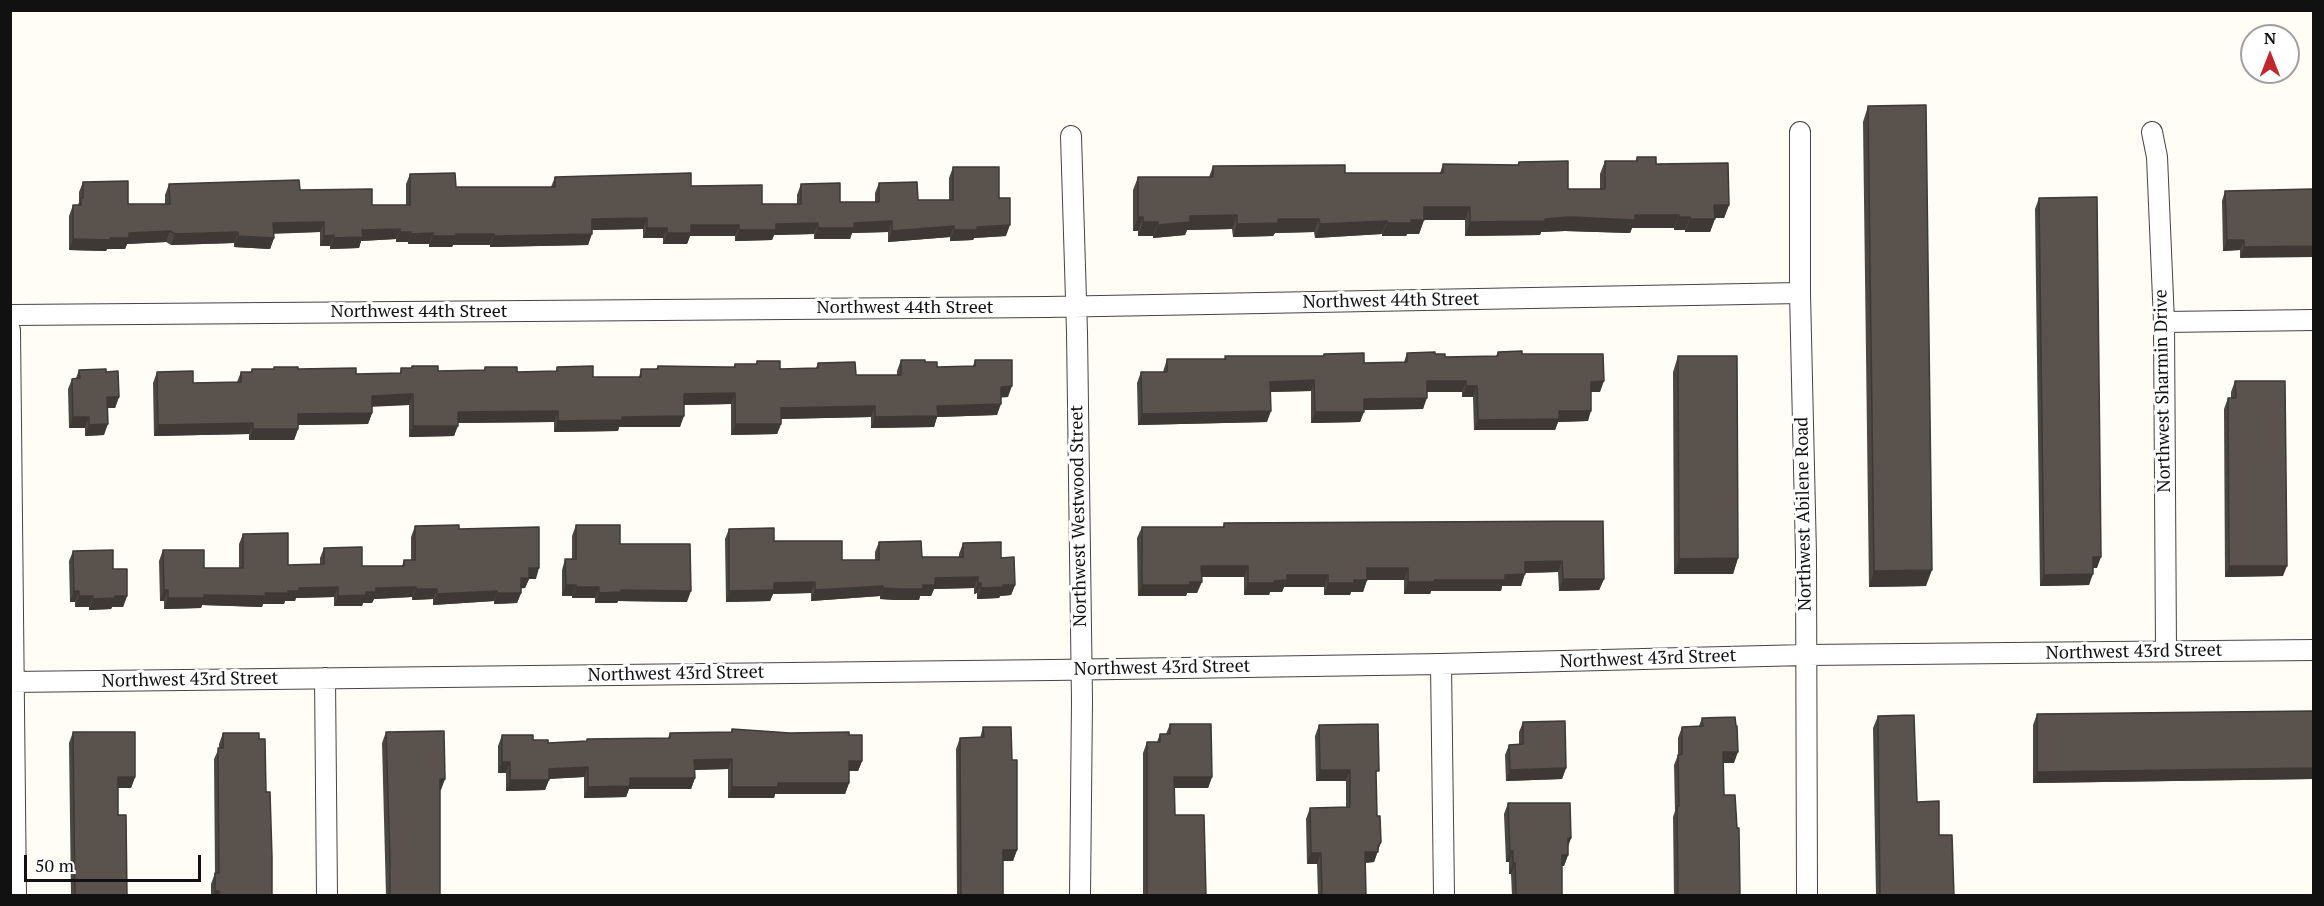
<!DOCTYPE html>
<style>
body{margin:0}
#map{position:relative;width:2324px;height:906px;overflow:hidden;background:#fffdf5;font-family:"PT Serif",serif}
canvas{display:block}
.frame{position:absolute;inset:0;border:12px solid #111;pointer-events:none}
.north{position:absolute;left:2240px;top:24px;width:60px;height:60px;box-sizing:border-box;background:#fff;border:2px solid #a0a0a0;border-radius:50%;rotate:0deg;font-size:16px;font-weight:700;line-height:24px;text-align:center;color:#111}
.north::after{content:'';display:block;margin:auto;width:21px;height:27px;background:#c4262e;clip-path:polygon(50% 0,100% 100%,50% 72%,0 100%)}
.scale{position:absolute;left:24px;top:855px;width:177px;height:27px;box-sizing:border-box;border:3px solid #111;border-top:0;padding-left:8px;font-size:18px;line-height:21px;white-space:nowrap;color:#111;-webkit-text-stroke:4px #fff;paint-order:stroke}
</style>
<div id="map">
<canvas width="2324" height="906"></canvas>
<div class="frame"></div>
<div class="north">N</div>
<div class="scale">50 m</div>
</div>
<script>
const c = document.querySelector('canvas').getContext('2d');
c.lineJoin = 'round';
function poly(rows) {
  const path = new Path2D();
  for (const r of rows) {
    path.moveTo(r[0], r[1]);
    for (let i = 2; i < r.length; i += 2) path.lineTo(r[i], r[i + 1]);
  }
  return path;
}
function strokePath(path, color, width, dash) {
  c.strokeStyle = color;
  c.lineWidth = width;
  c.lineCap = dash ? 'butt' : 'round';
  c.setLineDash(dash || []);
  c.stroke(path);
}
function fill(path, color) {
  c.fillStyle = color;
  c.fill(path, 'evenodd');
}
function label(font, color, halo, rows, align = 'center') {
  c.font = font + ' "PT Serif",serif';
  c.lineWidth = 6;
  c.setLineDash([]);
  c.textBaseline = 'middle';
  c.strokeStyle = halo;
  c.fillStyle = color;
  for (const [text, x, y, turn = 0] of rows) {
    c.save();
    c.translate(x, y);
    c.rotate((+turn || 0) * Math.PI / 180);
    c.textAlign = isNaN(turn) ? turn : align;
    if (halo) c.strokeText(text, 0, 0);
    c.fillText(text, 0, 0);
    c.restore();
  }
}
const minor = poly([
 [1800,132,1800,293,1806,555,1807,896],
 [2152,132,2157,157,2164,322,2166,651],
 [1071,136,1077,332,1082,701,1080,896],
 [10,315,1047,307,1800,293],
 [2164,322,2314,320],
 [10,330,16,896],
 [1441,664,1444,896],
 [325,678,327,896],
 [10,682,1052,670,1441,664,1806,655,2314,650]
]);
const wall = poly([
 [1868,106,1926,586,1869,587,1863,122],
 [1637,157,1656,164,1729,205,1724,218,1715,218,1710,232,1685,232,1685,230,1674,230,1674,228,1632,228,1630,233,1565,231,1541,232,1540,235,1465,236,1465,220,1424,220,1419,234,1407,234,1406,236,1382,236,1382,234,1315,238,1314,232,1275,233,1273,236,1233,237,1232,229,1187,230,1185,235,1153,238,1153,236,1138,236,1138,231,1133,231,1133,190,1138,177,1209,177,1213,166,1345,173,1440,173,1443,164,1517,165,1519,162,1568,189,1600,189,1600,174,1605,161,1636,161],
 [953,167,999,198,1006,236,974,238,973,240,950,241,950,237,888,242,888,232,852,233,850,239,814,239,814,234,774,235,772,240,735,241,735,236,690,236,687,244,663,244,663,238,643,238,643,229,592,230,588,245,490,247,490,245,453,245,452,247,429,247,429,244,408,244,408,242,396,242,396,239,361,241,359,248,330,249,330,246,320,246,320,232,274,233,274,238,270,249,234,247,234,243,171,245,166,242,127,244,125,249,107,249,106,251,69,250,69,216,73,205,78,205,79,202,79,192,83,182,128,204,165,204,165,195,169,184,300,190,372,205,406,205,406,184,410,174,456,187,551,187,555,177,691,186,762,204,797,204,797,195,801,184,840,202,875,202,875,193,879,183,918,200,949,200,949,178],
 [2313,189,2240,258,2240,250,2223,251,2222,201,2225,191],
 [2039,198,2097,568,2093,568,2089,585,2040,586,2035,209],
 [1498,352,1522,354,1600,392,1591,392,1588,421,1558,422,1555,430,1474,430,1473,397,1462,397,1462,392,1427,392,1423,409,1364,410,1360,422,1311,423,1311,391,1270,392,1267,422,1138,425,1137,383,1141,372,1163,372,1167,359,1224,359,1225,356,1323,356,1324,354,1364,363,1404,362,1407,353,1435,354,1445,357,1496,356],
 [1678,356,1738,558,1733,574,1674,574,1673,372],
 [901,360,925,362,937,367,973,366,975,360,1008,397,1001,397,997,415,937,417,934,427,871,428,871,417,781,419,781,424,777,434,731,435,731,404,684,405,680,427,619,427,618,431,554,432,554,422,458,423,454,436,409,437,409,405,372,406,372,413,368,424,298,425,298,429,294,440,249,440,249,434,154,436,153,383,157,372,193,383,237,382,241,372,251,372,252,369,273,369,274,367,356,374,400,373,401,368,411,368,412,366,438,371,484,370,485,367,517,372,556,371,557,367,593,377,639,377,641,369,656,369,658,366,724,367,734,367,735,364,756,364,757,361,780,369,816,368,818,363,856,375,897,375,897,371],
 [79,370,106,372,119,397,115,408,107,408,104,435,85,436,85,428,69,428,68,389,72,379,76,378],
 [2235,381,2283,576,2225,577,2224,409,2228,398,2231,398,2231,392],
 [1603,521,1604,579,1599,590,1559,591,1558,572,1525,573,1521,586,1502,586,1501,591,1431,591,1430,594,1404,594,1404,580,1367,580,1363,592,1351,592,1350,595,1324,595,1324,587,1284,587,1282,592,1270,592,1269,595,1244,595,1244,577,1201,577,1197,593,1187,593,1186,596,1138,596,1137,538,1142,527,1223,527,1224,523],
 [576,525,620,544,687,602,618,601,617,603,595,603,595,598,572,598,572,596,562,596,562,570,565,559,572,559,572,536],
 [415,526,459,529,536,579,529,579,525,588,521,588,521,593,517,603,494,604,494,601,433,605,433,599,412,600,412,597,374,599,372,603,363,603,362,606,334,606,334,597,296,598,295,601,285,601,284,604,263,604,262,607,202,605,201,608,164,609,164,601,160,601,159,561,163,550,204,568,239,568,239,544,243,534,288,565,320,564,320,558,324,548,362,566,402,566,404,560,411,560,411,537],
 [729,529,842,560,875,560,875,552,879,542,922,557,959,557,959,554,963,543,1001,558,1015,585,1011,595,1000,596,999,598,977,599,977,593,974,594,974,588,934,589,931,596,920,596,919,600,896,600,880,599,880,596,811,601,811,593,773,594,770,601,726,602,725,539],
 [73,551,113,569,127,596,123,607,112,607,111,609,89,610,89,607,75,607,75,602,70,602,69,561],
 [2313,711,2313,779,2033,783,2033,725,2037,714],
 [1878,716,1917,802,1939,835,1954,896,1876,896,1873,728],
 [1702,718,1734,763,1723,763,1724,795,1740,896,1674,896,1673,817,1675,811,1674,765,1678,755,1678,738,1682,727,1699,726],
 [1523,722,1566,768,1562,779,1506,781,1505,755,1509,745,1519,744,1519,732],
 [1170,724,1212,777,1208,788,1174,788,1175,815,1206,896,1143,896,1143,753,1147,742,1157,742,1160,734,1166,734],
 [1319,725,1376,778,1377,816,1381,842,1374,862,1365,863,1366,896,1318,896,1317,864,1307,864,1306,819,1310,808,1346,808,1346,781,1316,781,1315,736],
 [983,727,1012,760,1017,850,1013,861,1003,861,1003,895,1016,896,957,896,956,749,960,738,980,738],
 [732,729,790,733,849,735,862,761,858,771,849,771,849,783,845,794,775,794,774,798,728,798,728,769,694,770,695,778,691,789,629,789,626,797,584,798,584,777,549,779,545,790,506,791,506,773,498,773,498,746,502,735,548,743,586,741,587,739,668,738,670,733,731,732],
 [73,732,135,777,131,788,118,788,118,815,127,896,71,896,69,743],
 [386,732,445,779,440,790,440,896,386,896,382,743],
 [223,733,259,739,266,792,272,896,211,896,211,884,215,873,214,759,219,748,219,744],
 [1508,803,1571,838,1568,847,1568,855,1564,866,1562,866,1562,896,1512,896,1511,874,1509,874,1509,862,1506,862,1504,814]
]);
const shadedWall = poly([
 [1714,205,1729,205,1724,218,1710,218],
 [1424,207,1470,207,1465,220,1424,220,1419,234,1407,234,1406,236,1382,236,1387,223,1411,220],
 [1237,215,1232,229,1187,230,1185,235,1153,238,1158,225,1190,216],
 [1635,215,1679,215,1674,228,1632,228,1630,233,1565,231,1541,232,1540,235,1465,236,1470,222],
 [1138,217,1143,217,1138,231,1133,231],
 [1679,217,1690,217,1685,230,1674,230],
 [647,218,643,229,588,230,592,219],
 [1278,219,1319,219,1314,232,1275,233,1273,236,1233,237,1237,224],
 [1690,219,1715,219,1710,232,1685,232],
 [892,221,888,232,852,233,850,239,814,239,818,228,854,223],
 [1387,221,1382,234,1315,238,1320,224],
 [324,222,320,232,270,234,273,223],
 [1143,222,1158,222,1153,236,1138,236],
 [818,223,814,234,774,235,772,240,735,241,739,230,776,224],
 [691,225,739,225,735,236,690,236,687,244,663,244,667,233],
 [1010,225,1006,236,974,238,973,240,950,241,954,230],
 [954,226,950,237,888,242,892,231],
 [647,228,667,228,663,238,643,238],
 [400,229,396,239,361,241,359,248,330,249,334,238,362,230],
 [170,231,166,242,127,244,125,249,107,249,106,251,69,250,73,239,129,233],
 [238,232,234,243,171,245,175,234],
 [400,232,411,232,408,242,396,242],
 [433,233,429,244,408,244,411,234],
 [456,234,494,234,490,245,453,245,452,247,429,247,433,236],
 [592,234,588,245,490,247,494,236],
 [334,235,330,246,320,246,324,236],
 [238,236,274,238,270,249,234,247],
 [2227,240,2244,240,2240,250,2223,251],
 [2313,246,2313,257,2240,258,2244,247],
 [1314,380,1311,391,1266,392,1270,382],
 [1427,381,1466,381,1462,392,1423,392],
 [1604,381,1600,392,1587,392,1591,382],
 [1012,386,1008,397,997,398,1001,387],
 [1466,386,1477,386,1473,397,1462,397],
 [735,393,731,404,680,405,684,394],
 [413,394,409,405,368,407,372,396],
 [107,397,119,397,115,408,103,408],
 [1427,398,1423,409,1360,410,1364,399],
 [1001,404,997,415,937,417,934,427,871,428,875,417,937,406],
 [875,406,871,417,777,419,781,408],
 [558,411,554,422,454,423,458,412],
 [1271,411,1267,422,1138,425,1142,414],
 [1559,411,1591,411,1588,421,1558,422,1555,430,1474,430,1478,420],
 [1315,412,1364,412,1360,422,1311,423],
 [372,413,368,424,294,425,298,414],
 [684,416,680,427,619,427,618,431,554,432,558,421,622,417],
 [73,417,89,417,85,428,69,428],
 [253,423,249,434,154,436,158,425],
 [108,424,104,435,85,436,89,425],
 [735,424,781,424,777,434,731,435],
 [413,426,458,426,454,436,409,437],
 [253,429,298,429,294,440,249,440],
 [2093,557,2101,557,2097,568,2089,568],
 [1738,558,1733,574,1674,574,1679,559],
 [1562,561,1558,572,1521,573,1525,562],
 [1201,566,1248,566,1244,577,1197,577],
 [2229,566,2287,566,2283,576,2225,577],
 [529,568,539,568,536,579,529,579,525,588,517,589,521,578],
 [1367,568,1408,568,1404,580,1363,580],
 [1932,570,1926,586,1869,587,1874,571],
 [1525,574,1521,586,1502,586,1501,591,1431,591,1430,594,1404,594,1408,582,1505,575],
 [2093,574,2089,585,2040,586,2044,575],
 [1287,575,1328,575,1324,587,1284,587,1282,592,1270,592,1269,595,1244,595,1248,583,1274,581],
 [978,577,974,588,934,589,931,596,920,596,919,600,896,600,880,599,883,588,923,585,935,578],
 [1563,579,1604,579,1599,590,1559,591],
 [1354,580,1367,580,1363,592,1351,592,1350,595,1324,595,1328,583],
 [815,582,811,593,773,594,770,601,726,602,729,591,774,583],
 [1190,582,1202,582,1197,593,1187,593,1186,596,1138,596,1142,585],
 [978,583,981,583,977,593,974,594],
 [566,585,576,585,572,596,562,596],
 [1003,585,1015,585,1011,595,1000,596,999,598,977,599,981,588],
 [883,586,880,596,811,601,815,590],
 [338,587,334,597,296,598,295,601,285,601,284,604,263,604,262,607,202,605,201,608,164,609,168,598,204,595,265,593,288,591,299,588],
 [416,587,412,597,374,599,372,603,363,603,362,606,334,606,338,596,366,592,376,588],
 [576,587,599,587,595,598,572,598],
 [416,589,437,589,433,599,412,600],
 [164,590,168,590,164,601,160,601],
 [621,590,691,591,687,602,618,601,617,603,595,603,599,593],
 [74,591,79,591,75,602,70,602],
 [497,591,494,601,433,605,437,594],
 [497,593,521,593,517,603,494,604],
 [79,596,93,596,89,607,75,607],
 [115,596,127,596,123,607,112,607,111,609,89,610,93,599],
 [1723,752,1738,752,1734,763,1719,763],
 [732,759,728,769,690,770,694,760],
 [849,761,862,761,858,771,845,771],
 [502,762,510,762,506,773,498,773],
 [588,767,584,777,545,779,549,769],
 [1566,768,1562,779,1506,781,1510,770],
 [2313,768,2313,779,2033,783,2037,772],
 [1320,770,1350,770,1346,781,1316,781],
 [118,777,135,777,131,788,115,788],
 [1174,777,1212,777,1208,788,1170,788],
 [630,778,695,778,691,789,629,789,626,797,584,798,588,787],
 [440,779,445,779,441,790,436,790],
 [510,780,549,780,545,790,506,791],
 [778,783,849,783,845,794,775,794,774,798,728,798,732,787],
 [1568,838,1571,838,1567,848],
 [1381,842,1374,862,1361,863,1365,852,1378,846],
 [1003,850,1017,850,1013,861,999,861],
 [1510,851,1513,851,1509,862,1506,862],
 [1311,853,1321,853,1317,864,1307,864],
 [1562,855,1568,855,1564,866,1558,866],
 [1513,863,1515,863,1511,874,1509,874],
 [215,891,219,891,218,896,213,896]
]);
const building = poly([
 [1926,105,1932,570,1874,571,1868,106,1926,105],
 [1637,157,1656,157,1656,164,1728,163,1729,205,1714,205,1715,219,1690,219,1690,217,1679,217,1679,215,1635,215,1635,220,1570,217,1545,219,1545,221,1470,222,1470,207,1424,207,1424,220,1411,220,1411,223,1387,223,1387,221,1320,224,1319,219,1278,219,1278,223,1237,224,1237,215,1190,216,1190,222,1158,225,1158,222,1143,222,1143,217,1138,217,1138,177,1213,177,1213,166,1345,165,1345,173,1443,173,1443,164,1519,165,1519,162,1568,161,1568,189,1605,189,1605,161,1637,161,1637,157],
 [953,167,999,167,999,198,1010,198,1010,225,977,227,977,230,954,230,954,226,892,231,892,221,854,223,854,228,818,228,818,223,776,224,776,230,739,230,739,225,691,225,691,233,667,233,667,228,647,228,647,218,592,219,592,234,494,236,494,234,456,234,456,236,433,236,433,233,411,234,411,232,400,232,400,229,362,230,363,237,334,238,334,235,324,236,324,222,273,223,274,238,238,236,238,232,175,234,170,231,129,233,129,238,110,238,110,240,73,239,73,205,81,205,81,198,83,198,83,182,128,181,128,204,170,204,169,184,299,180,300,190,372,189,372,205,410,205,410,174,455,173,456,187,555,187,555,177,691,173,691,186,762,185,762,204,801,204,801,184,840,183,840,202,879,202,879,183,917,182,918,200,953,200,953,167],
 [2313,189,2313,246,2244,247,2244,240,2227,240,2225,191,2313,189],
 [2097,197,2101,557,2093,557,2093,574,2044,575,2039,198,2097,197],
 [1522,351,1522,354,1603,354,1604,381,1591,382,1591,411,1559,411,1559,419,1478,420,1477,386,1466,386,1466,381,1427,381,1427,398,1364,399,1364,412,1315,412,1314,380,1270,382,1271,411,1142,414,1141,372,1167,372,1167,359,1226,359,1225,356,1324,356,1324,354,1364,353,1364,363,1407,362,1407,353,1435,352,1435,354,1445,354,1445,357,1498,356,1498,352,1522,351],
 [1678,356,1737,356,1738,558,1679,559,1678,356],
 [901,360,925,360,925,362,937,362,937,367,975,366,975,360,1012,360,1012,386,1001,387,1001,404,937,406,938,416,875,417,875,406,781,408,781,424,735,424,735,393,684,394,684,416,622,417,622,420,558,421,558,411,458,412,458,426,413,426,413,394,372,396,372,413,298,414,298,429,253,429,253,423,158,425,157,372,193,371,193,383,241,382,241,372,252,372,252,369,274,369,274,367,298,367,298,369,356,368,356,374,401,373,401,368,412,368,412,366,438,366,438,371,485,370,485,367,517,367,517,372,557,371,557,367,593,366,593,377,641,377,641,369,658,369,658,366,724,367,735,367,735,364,757,364,757,361,780,361,780,369,818,368,818,363,855,362,856,375,901,375,901,360],
 [106,369,106,372,118,371,119,397,107,397,108,424,89,425,89,417,73,417,72,379,80,378,79,370,106,369],
 [2235,381,2285,381,2287,566,2229,566,2228,398,2236,398,2235,381],
 [1603,521,1604,579,1563,579,1562,561,1525,562,1525,574,1505,575,1505,580,1434,580,1434,582,1408,582,1408,568,1367,568,1367,580,1354,580,1354,583,1328,583,1328,575,1287,575,1287,580,1274,581,1274,583,1248,583,1248,566,1201,566,1202,582,1190,582,1190,585,1142,585,1142,527,1224,527,1224,523,1603,521],
 [459,525,459,529,539,527,539,568,529,568,529,578,521,578,521,593,497,593,497,591,437,594,437,589,416,589,416,587,376,588,376,592,366,592,366,595,338,596,338,587,299,588,299,591,288,591,288,593,265,593,266,596,204,595,204,598,168,598,168,590,164,590,163,550,204,550,204,568,243,568,243,534,288,533,288,565,324,564,324,548,362,547,362,566,404,566,404,560,415,560,415,526,459,525],
 [576,525,620,525,620,544,690,544,691,591,621,590,621,592,599,593,599,587,576,587,576,585,566,585,565,559,576,559,576,525],
 [774,528,774,541,842,541,842,560,879,560,879,542,921,541,922,557,963,557,963,543,1001,542,1001,558,1014,557,1015,585,1003,585,1003,587,981,588,981,583,978,583,978,577,935,578,935,585,923,585,923,589,900,589,883,588,883,586,815,590,815,582,774,583,774,590,729,591,729,529,774,528],
 [113,550,113,569,127,569,127,596,115,596,115,598,93,599,93,596,79,596,79,591,74,591,73,551,113,550],
 [2313,711,2313,768,2037,772,2037,714,2313,711],
 [1914,715,1917,802,1939,801,1939,835,1952,835,1954,896,1880,896,1878,716,1914,715],
 [1735,717,1736,726,1737,726,1738,752,1723,752,1724,795,1735,795,1737,828,1739,828,1740,896,1678,896,1677,807,1679,806,1678,755,1682,754,1682,727,1703,726,1702,718,1735,717],
 [1565,721,1566,768,1510,770,1509,745,1523,744,1523,722,1565,721],
 [1170,724,1211,724,1212,777,1174,777,1175,815,1204,815,1206,896,1147,896,1147,742,1160,742,1160,734,1170,734,1170,724],
 [1378,724,1379,771,1376,771,1377,816,1380,816,1381,842,1378,846,1378,852,1365,852,1366,896,1322,896,1321,853,1311,853,1310,808,1350,807,1350,770,1320,770,1319,725,1378,724],
 [983,727,1011,727,1012,760,1017,760,1017,850,1003,850,1003,895,1016,895,1016,896,961,896,960,738,984,737,983,727],
 [732,729,790,733,849,732,849,735,862,735,862,761,849,761,849,783,778,783,778,787,732,787,732,759,694,760,695,778,630,778,630,786,588,787,588,767,549,769,549,780,510,780,510,762,502,762,502,735,533,735,533,740,548,740,548,743,587,741,587,739,670,738,670,733,732,732,732,729],
 [444,731,445,779,440,779,440,896,390,896,390,857,386,732,444,731],
 [73,732,135,732,135,777,118,777,118,815,126,815,127,896,75,896,73,732],
 [223,733,259,733,259,739,265,739,266,792,270,792,272,857,272,896,219,896,219,891,215,891,215,873,219,873,218,748,223,748,223,733],
 [1508,803,1570,803,1571,838,1568,838,1568,855,1562,855,1562,896,1516,896,1515,863,1513,863,1513,851,1510,851,1508,803]
]);
const streetNames = [
 ["Northwest 44th Street",1391,301,-1],
 ["Northwest 44th Street",905,308],
 ["Northwest 44th Street",419,312],
 ["Northwest Sharmin Drive",2163,391,-91],
 ["Northwest Abilene Road",1804,514,-91],
 ["Northwest Westwood Street",1079,516,-91],
 ["Northwest 43rd Street",2134,652,-1],
 ["Northwest 43rd Street",1648,659,-2],
 ["Northwest 43rd Street",1162,668,-1],
 ["Northwest 43rd Street",676,674,-1],
 ["Northwest 43rd Street",190,680,-1]
];
strokePath(minor, '#444', 22);
strokePath(minor, '#fff', 20);
fill(wall, '#4d4742');
fill(shadedWall, '#3f3936');
fill(building, '#5a524d');
strokePath(building, '#3f3936', 1.5);
label('18px', '#111', '#fff', streetNames);
</script>
